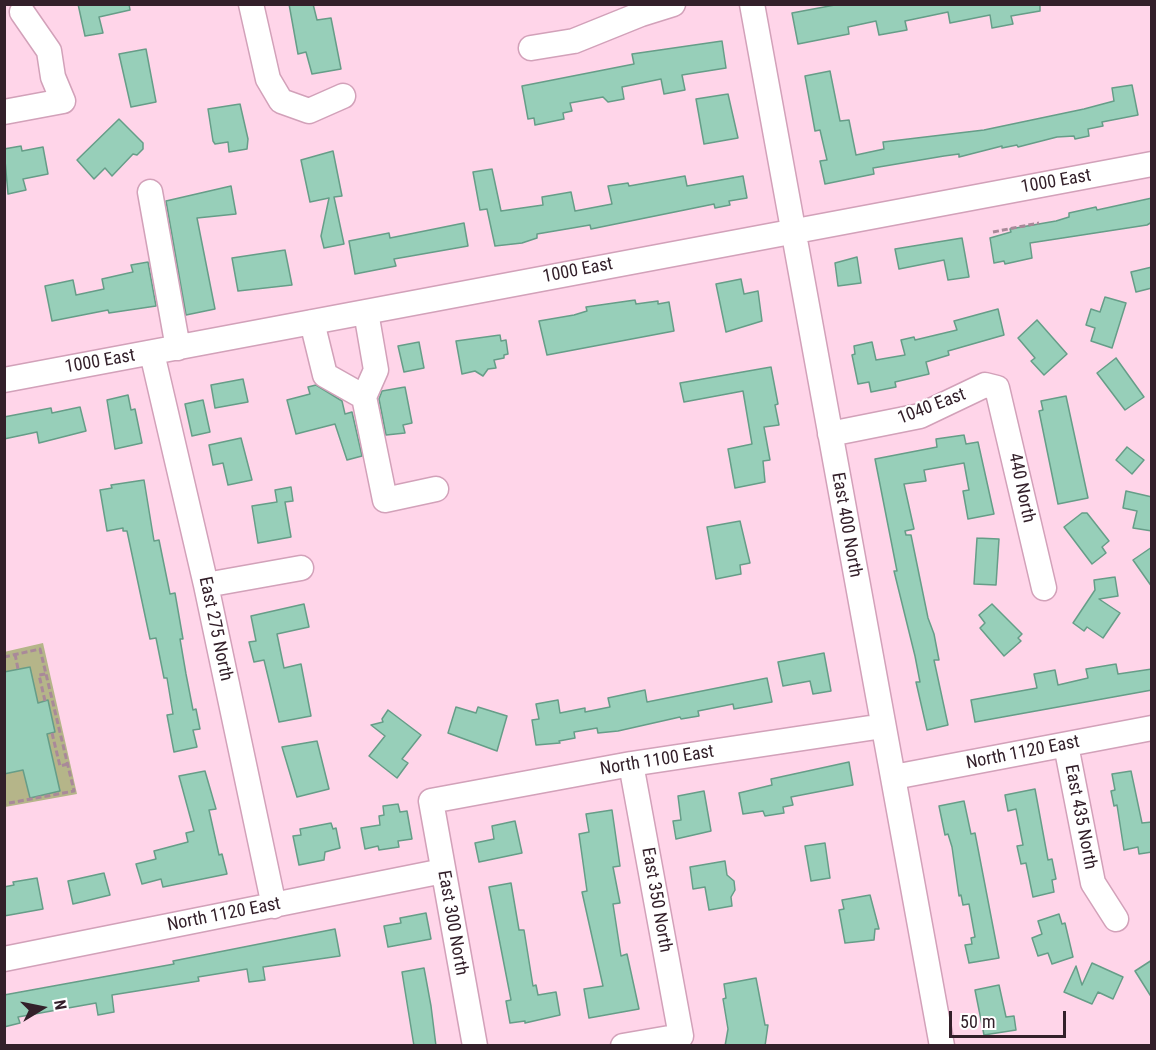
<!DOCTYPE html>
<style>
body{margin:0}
#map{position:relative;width:1156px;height:1050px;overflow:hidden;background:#ffd5e9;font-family:"Roboto Condensed",sans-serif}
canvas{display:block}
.frame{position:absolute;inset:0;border:6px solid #33202a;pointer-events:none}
.north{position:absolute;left:12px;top:978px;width:60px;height:60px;-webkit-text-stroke:4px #fff;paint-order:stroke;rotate:80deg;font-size:16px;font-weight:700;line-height:24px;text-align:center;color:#33202a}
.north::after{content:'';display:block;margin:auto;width:21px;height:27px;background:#33202a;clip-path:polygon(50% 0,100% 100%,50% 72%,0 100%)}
.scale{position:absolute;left:949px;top:1011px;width:117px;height:27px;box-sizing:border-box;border:3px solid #33202a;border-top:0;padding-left:8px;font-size:18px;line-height:21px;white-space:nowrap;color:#33202a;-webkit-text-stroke:4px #fff;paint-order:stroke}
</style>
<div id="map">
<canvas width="1156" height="1050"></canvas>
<div class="frame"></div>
<div class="north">N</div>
<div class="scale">50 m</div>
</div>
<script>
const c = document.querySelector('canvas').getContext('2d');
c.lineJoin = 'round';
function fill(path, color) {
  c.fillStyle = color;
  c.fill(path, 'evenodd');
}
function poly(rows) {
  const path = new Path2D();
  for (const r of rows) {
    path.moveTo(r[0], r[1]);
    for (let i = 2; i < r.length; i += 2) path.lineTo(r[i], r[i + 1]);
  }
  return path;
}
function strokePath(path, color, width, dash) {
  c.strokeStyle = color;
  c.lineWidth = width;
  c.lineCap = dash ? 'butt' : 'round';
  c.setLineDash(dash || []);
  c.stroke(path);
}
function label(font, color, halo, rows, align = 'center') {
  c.font = font + ' "Roboto Condensed",sans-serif';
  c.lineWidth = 4.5;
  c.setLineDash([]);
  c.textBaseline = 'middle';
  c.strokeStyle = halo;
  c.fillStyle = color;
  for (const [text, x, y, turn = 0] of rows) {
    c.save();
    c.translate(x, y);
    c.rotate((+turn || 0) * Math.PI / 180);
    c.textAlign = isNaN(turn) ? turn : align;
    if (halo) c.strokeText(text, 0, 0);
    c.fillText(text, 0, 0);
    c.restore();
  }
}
const green = poly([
 [43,643,77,794,5,807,4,652]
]);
const building = poly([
 [78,4,129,4,130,10,99,17,103,33,85,36,78,4],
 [289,4,313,4,317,20,331,18,341,69,312,74,306,52,298,54,289,4],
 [840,4,1040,4,1040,11,1011,16,1013,24,992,28,990,15,950,23,948,12,905,21,907,30,879,35,876,21,848,27,849,34,798,44,792,13,840,4],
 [722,41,726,68,682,75,685,90,664,94,661,79,622,87,624,99,608,102,603,97,570,103,572,111,563,113,564,119,535,125,534,118,528,119,522,86,634,64,632,54,722,41],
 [146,49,156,102,131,107,119,54,146,49],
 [830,71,840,121,849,120,856,155,884,149,883,142,984,130,1084,109,1114,101,1112,88,1132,85,1138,115,1102,122,1103,126,1088,129,1089,136,1075,139,1074,136,1057,137,1018,147,1017,145,1002,148,1002,146,959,157,959,154,944,156,873,168,874,174,825,184,820,161,827,160,820,130,815,131,805,76,830,71],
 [728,94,738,138,704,144,696,99,728,94],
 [240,104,248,139,247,149,229,152,228,142,215,144,213,141,208,109,240,104],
 [119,119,143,143,143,149,137,155,133,154,112,176,105,168,94,179,77,160,119,119],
 [21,146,22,151,43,147,48,174,23,179,26,190,8,194,4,149,21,146],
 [333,151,342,196,334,197,344,244,324,248,321,236,329,198,310,202,301,160,333,151],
 [492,169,501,211,543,205,542,197,571,192,575,211,612,204,608,186,628,183,629,186,685,176,687,186,743,176,747,198,729,201,730,205,715,208,714,204,591,229,590,225,537,234,537,238,522,243,495,246,487,209,480,210,473,172,492,169],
 [231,186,236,214,197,218,215,309,186,315,166,201,231,186],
 [1152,198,1152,222,1147,225,1030,243,1032,258,1005,264,1004,261,994,263,990,238,1011,232,1010,229,1056,221,1069,217,1069,213,1096,207,1097,210,1152,198],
 [464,223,468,246,394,259,396,266,355,274,349,241,389,233,390,238,464,223],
 [962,238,969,277,948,280,944,260,899,269,895,249,962,238],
 [285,250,292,285,238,291,232,258,285,250],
 [857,257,861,283,838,286,835,263,857,257],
 [148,262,156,306,109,313,108,310,52,321,45,286,73,280,76,295,104,289,102,279,133,272,131,265,148,262],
 [1152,267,1152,288,1136,292,1131,272,1152,267],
 [741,279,744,294,758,291,762,321,726,332,716,284,741,279],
 [1105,297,1126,303,1112,348,1091,341,1095,328,1086,325,1091,309,1100,312,1105,297],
 [635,300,636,304,658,301,658,304,669,302,674,331,547,355,539,321,574,315,587,311,586,307,635,300],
 [998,309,1004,335,948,351,949,355,926,362,929,374,895,382,896,387,871,392,869,382,858,384,852,355,855,354,854,346,872,342,876,360,905,355,901,340,914,337,915,340,957,330,954,321,998,309],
 [1037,320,1067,354,1044,375,1031,361,1035,358,1018,338,1037,320],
 [500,335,501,341,506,340,508,354,504,355,504,358,494,360,496,368,488,369,483,376,475,371,462,374,456,341,500,335],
 [419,342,424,368,404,372,398,346,419,342],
 [1116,358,1144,397,1125,410,1097,373,1116,358],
 [771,367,778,404,775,405,779,425,764,427,770,460,763,461,765,482,735,488,728,449,752,444,743,391,684,402,680,383,771,367],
 [243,379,248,402,215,408,211,385,243,379],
 [316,385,342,401,345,414,352,412,362,456,347,460,335,424,296,434,287,400,310,394,308,387,316,385],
 [405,387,412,423,403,425,405,433,386,435,379,399,382,391,405,387],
 [128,395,131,410,135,409,142,443,115,449,107,400,128,395],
 [1066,396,1088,498,1058,504,1039,411,1043,410,1041,401,1066,396],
 [203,400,210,432,192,436,185,404,203,400],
 [80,407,86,431,39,443,37,432,4,439,4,417,51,408,52,413,80,407],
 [964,435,966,444,978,442,994,514,968,519,963,491,969,490,964,463,924,470,926,481,904,484,914,529,905,531,906,535,911,535,928,618,934,634,939,660,934,660,948,725,927,730,916,682,920,682,915,656,894,571,897,571,875,459,937,447,936,439,964,435],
 [241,438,252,480,228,485,223,463,213,465,209,445,241,438],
 [1127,447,1144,460,1132,474,1116,460,1127,447],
 [144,480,154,541,159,540,170,594,175,593,183,639,180,639,186,674,193,710,196,709,200,729,193,730,197,747,174,752,167,715,173,714,167,678,164,678,156,638,150,639,127,531,123,531,123,528,107,531,100,490,112,488,111,485,144,480],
 [291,487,293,501,285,502,291,537,258,543,252,506,277,502,275,490,291,487],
 [1126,491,1152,497,1152,531,1133,528,1137,511,1123,508,1126,491],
 [1082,513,1087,513,1109,541,1102,547,1106,553,1092,564,1064,527,1082,513],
 [740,521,750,563,740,565,741,574,716,579,707,527,740,521],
 [977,538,999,539,996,585,974,584,977,538],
 [1152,547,1152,587,1133,560,1152,547],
 [1115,577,1118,596,1099,599,1120,613,1103,638,1087,627,1084,631,1073,623,1095,590,1094,580,1115,577],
 [304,604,309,627,277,634,284,668,301,664,311,716,279,722,264,660,254,662,249,642,256,641,251,616,304,604],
 [992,604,1022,634,1018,638,1021,641,1004,656,980,628,985,623,979,615,992,604],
 [824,653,831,691,813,694,810,681,783,686,778,662,824,653],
 [1116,664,1118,674,1152,669,1152,690,975,722,971,700,1037,688,1034,674,1055,670,1058,685,1088,678,1086,669,1116,664],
 [30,667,38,703,48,700,55,732,47,734,60,791,30,798,23,770,4,774,4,672,30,667],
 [767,678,772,702,734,709,733,704,698,711,699,716,681,719,680,717,618,731,598,733,597,728,574,732,575,738,559,741,560,743,536,745,532,720,539,719,536,704,558,700,560,713,585,708,585,712,610,707,608,698,645,690,647,702,767,678],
 [456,707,476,713,478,707,507,716,497,751,448,733,456,707],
 [388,710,421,735,402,759,408,763,397,778,369,756,385,736,371,725,383,722,382,719,388,710],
 [317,741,329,789,297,797,282,747,317,741],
 [849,762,853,785,791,797,793,805,783,807,784,813,765,816,763,811,743,814,739,793,772,785,771,779,849,762],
 [205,771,216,809,209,810,219,855,222,854,227,874,163,887,161,879,142,884,136,864,156,859,154,851,188,842,186,833,194,831,179,776,205,771],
 [1131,771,1142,823,1152,822,1152,852,1139,854,1138,847,1124,850,1117,805,1114,806,1111,791,1115,790,1112,774,1131,771],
 [1035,789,1048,860,1052,859,1056,879,1052,880,1054,892,1033,897,1026,863,1021,864,1017,846,1023,845,1016,809,1008,811,1005,795,1035,789],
 [704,791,711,831,676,839,673,821,681,820,678,796,704,791],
 [964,801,971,834,975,833,999,958,969,963,965,945,972,944,971,938,975,937,969,904,963,905,961,895,959,896,952,847,948,834,945,835,939,806,964,801],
 [398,804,400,812,407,811,412,839,398,841,399,847,379,850,378,846,365,849,361,828,380,825,379,816,384,815,383,806,398,804],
 [612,810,620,866,613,867,620,903,613,904,621,956,627,954,639,1009,589,1018,584,989,603,986,582,892,587,891,579,834,589,832,586,814,612,810],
 [515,821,522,853,479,862,475,843,494,839,492,826,515,821],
 [331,823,333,829,336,828,340,848,325,852,324,860,299,865,293,836,301,835,300,829,331,823],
 [825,843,830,878,811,881,805,846,825,843],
 [725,861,727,875,734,881,735,890,731,897,732,906,709,910,705,887,693,889,690,867,725,861],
 [104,873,110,895,73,904,68,881,104,873],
 [37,878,43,909,4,916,4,887,14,885,13,882,37,878],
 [511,883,519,930,524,930,533,986,536,985,538,995,556,992,560,1015,525,1023,525,1021,510,1023,506,1001,511,1000,489,887,511,883],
 [870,895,879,929,875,929,874,940,845,943,839,910,844,909,842,900,870,895],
 [426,913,431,939,388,947,384,926,401,923,400,918,426,913],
 [1059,914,1062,924,1065,923,1073,957,1052,964,1048,953,1038,956,1032,938,1042,934,1038,921,1059,914],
 [335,929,340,956,263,967,265,980,249,982,247,969,198,977,199,981,112,995,114,1012,98,1015,96,1003,18,1017,20,1023,4,1027,4,995,174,964,173,961,335,929],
 [1152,960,1152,998,1135,971,1152,960],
 [1092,963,1123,977,1113,999,1098,992,1092,1004,1064,992,1076,966,1082,985,1092,963],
 [424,968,431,1006,436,1046,414,1046,402,972,424,968],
 [756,978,765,1025,768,1025,765,1046,725,1046,728,1029,723,999,726,998,724,984,756,978],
 [999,985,1006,1017,1014,1016,1016,1030,984,1035,975,990,999,985]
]);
const path = poly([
 [993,232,1039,223],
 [15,654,18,669],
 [4,657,40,649,74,791,4,804],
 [45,701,39,675,46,674],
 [52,733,60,766,68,764]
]);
const minor = poly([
 [251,4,268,79,281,101,309,111,343,96],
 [752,4,942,1046],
 [531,48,574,41,641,14,673,4],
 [4,112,63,101,53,77,49,51,22,12],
 [150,192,178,348],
 [366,312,376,370,364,397,385,500,436,489],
 [312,322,325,375,364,397],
 [152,353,206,585,274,906],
 [4,380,1152,164],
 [830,434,920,416,985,385,997,388,1044,588],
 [206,585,301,568],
 [1066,745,1093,883,1116,919],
 [894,777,1152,728],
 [4,959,443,871],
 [475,1046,431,801,631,764,883,726],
 [623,1046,681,1036,631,764]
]);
const streetNames = [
 ["1000 East",1056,182,-10],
 ["1000 East",578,271,-11],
 ["1000 East",100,362,-10],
 ["1040 East",932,407,-21],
 ["440 North",1021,488,78],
 ["East 400 North",846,525,80],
 ["East 275 North",215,629,78],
 ["North 1120 East",1023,753,-11],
 ["North 1100 East",657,761,-9],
 ["East 435 North",1080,817,79],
 ["East 350 North",656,900,80],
 ["North 1120 East",224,915,-11],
 ["East 300 North",452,923,80]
];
fill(green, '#b5b589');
fill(building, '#97cfb9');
strokePath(building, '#669d88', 1.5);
strokePath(minor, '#d2a1b9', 27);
strokePath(path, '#a98999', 3, [6, 3]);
strokePath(minor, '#fff', 24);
label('18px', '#33202a', '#fff', streetNames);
</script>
